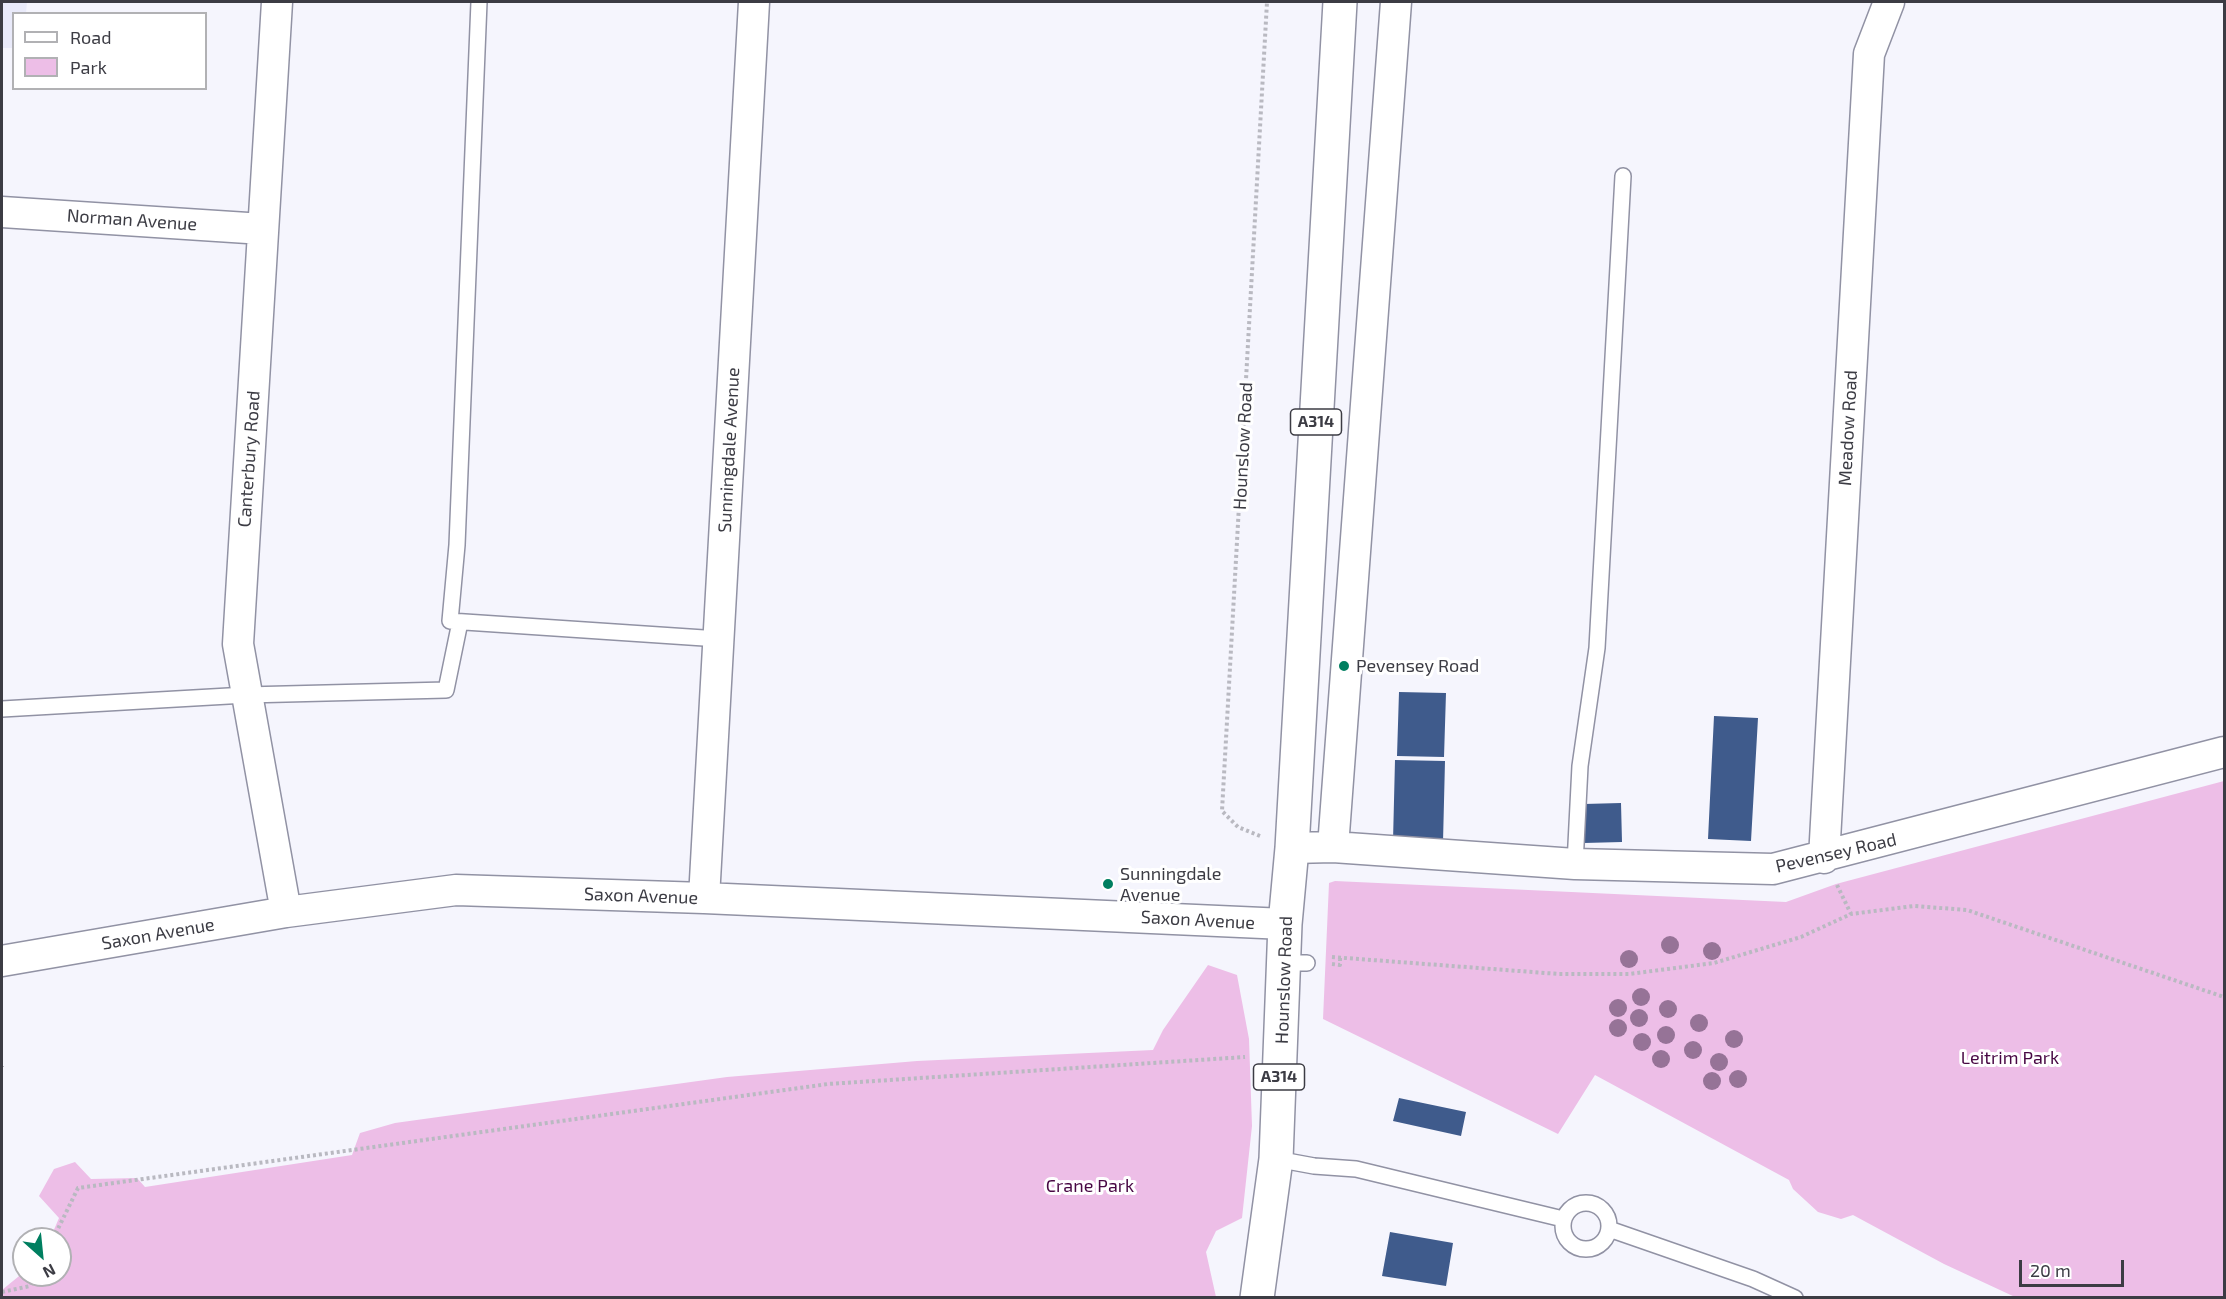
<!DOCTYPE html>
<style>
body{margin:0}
#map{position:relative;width:2226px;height:1299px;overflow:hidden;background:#f5f5fd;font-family:"Exo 2",sans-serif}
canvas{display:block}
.frame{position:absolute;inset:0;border:3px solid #3c3c44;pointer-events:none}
.legend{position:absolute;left:12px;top:12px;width:195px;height:78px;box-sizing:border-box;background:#fff;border:2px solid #b1b1b4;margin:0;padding:8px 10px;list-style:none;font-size:18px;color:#3c3c44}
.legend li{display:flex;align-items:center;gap:12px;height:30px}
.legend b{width:30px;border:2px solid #b1b1b4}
.north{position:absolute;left:12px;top:1227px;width:60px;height:60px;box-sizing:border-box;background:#fff;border:2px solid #b1b1b4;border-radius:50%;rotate:153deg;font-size:16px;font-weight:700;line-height:24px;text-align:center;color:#3c3c44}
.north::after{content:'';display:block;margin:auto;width:21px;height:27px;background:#007f60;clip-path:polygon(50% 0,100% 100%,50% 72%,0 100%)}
.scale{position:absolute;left:2019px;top:1260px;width:105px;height:27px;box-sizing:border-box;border:3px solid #3c3c44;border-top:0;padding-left:8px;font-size:18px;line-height:21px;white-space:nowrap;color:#3c3c44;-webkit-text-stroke:4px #fff;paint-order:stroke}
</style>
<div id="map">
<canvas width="2226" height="1299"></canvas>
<div class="frame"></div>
<ul class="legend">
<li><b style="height:8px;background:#fff"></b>Road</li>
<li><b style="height:16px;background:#edbee7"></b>Park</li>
</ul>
<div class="north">N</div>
<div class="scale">20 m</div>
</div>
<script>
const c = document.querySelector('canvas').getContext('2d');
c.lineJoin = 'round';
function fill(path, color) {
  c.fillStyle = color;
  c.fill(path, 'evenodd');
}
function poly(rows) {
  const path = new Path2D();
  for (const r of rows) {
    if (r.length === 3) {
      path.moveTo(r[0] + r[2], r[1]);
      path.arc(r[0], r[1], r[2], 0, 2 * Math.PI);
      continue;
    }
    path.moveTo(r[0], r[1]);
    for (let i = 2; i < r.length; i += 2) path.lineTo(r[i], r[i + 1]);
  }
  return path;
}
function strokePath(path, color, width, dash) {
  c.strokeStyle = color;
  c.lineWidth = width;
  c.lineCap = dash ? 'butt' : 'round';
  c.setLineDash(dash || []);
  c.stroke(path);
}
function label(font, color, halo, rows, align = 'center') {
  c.font = font + ' "Exo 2",sans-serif';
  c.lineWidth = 6;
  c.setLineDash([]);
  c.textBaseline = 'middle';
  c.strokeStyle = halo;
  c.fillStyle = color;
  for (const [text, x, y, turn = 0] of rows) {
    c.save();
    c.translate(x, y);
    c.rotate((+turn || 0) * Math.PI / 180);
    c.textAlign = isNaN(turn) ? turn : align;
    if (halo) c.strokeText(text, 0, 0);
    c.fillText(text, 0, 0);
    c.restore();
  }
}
const built = poly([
 [2,2,27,2,26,13,14,14,13,48,2,48]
]);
const green = poly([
 [2224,781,2224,1297,2015,1297,1944,1264,1853,1215,1841,1219,1818,1212,1793,1189,1789,1180,1595,1075,1558,1134,1323,1019,1329,883,1335,881,1786,902,1836,884],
 [1208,965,1237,975,1249,1039,1252,1126,1242,1218,1216,1231,1206,1252,1216,1297,2,1297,2,1290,24,1272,24,1275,60,1275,60,1239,50,1239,59,1218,39,1196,54,1169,75,1162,91,1179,137,1178,145,1187,352,1155,360,1133,395,1123,727,1077,917,1061,1153,1050,1163,1030]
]);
const building = poly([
 [1399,692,1446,693,1444,757,1397,756],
 [1714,716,1758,718,1751,841,1708,839],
 [1395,760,1445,761,1443,842,1393,841],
 [1621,803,1622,842,1584,843,1584,804],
 [1399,1098,1466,1112,1461,1136,1393,1121],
 [1390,1232,1453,1243,1446,1286,1382,1276]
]);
const path = poly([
 [1260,836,1238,827,1222,811,1267,2],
 [1837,885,1851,914],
 [1332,957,1559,974,1629,974,1714,963,1801,937,1851,914,1914,906,1967,910,2224,997],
 [1332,964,1340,965,1340,957],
 [2,1066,2,1067],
 [53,1239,78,1188,828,1084,1245,1057],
 [2,1292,30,1286,35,1275]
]);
const lane = poly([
 [479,2,457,545,450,621,719,639],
 [2,709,246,695,446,690,460,622],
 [1575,864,1580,766,1597,648,1623,176],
 [1285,963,1307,963],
 [1276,1159,1314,1166,1356,1169,1563,1219],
 [1586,1226,23],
 [1609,1229,1753,1279,1795,1298]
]);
const street = poly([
 [277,2,238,644,286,912],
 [2,212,263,229],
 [1333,847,1396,2],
 [1292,848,1333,847,1575,864,1773,869,2224,752],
 [1824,858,1869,54,1889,2],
 [704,898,754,2],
 [2,961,286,912,456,890,704,898,1285,924]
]);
const primary = poly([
 [1257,1298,1276,1159,1285,924,1292,848,1340,2]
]);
const trees = [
 [1670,945],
 [1712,951],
 [1629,959],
 [1641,997],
 [1618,1008],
 [1668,1009],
 [1639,1018],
 [1699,1023],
 [1618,1028],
 [1666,1035],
 [1734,1039],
 [1642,1042],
 [1693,1050],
 [1661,1059],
 [1719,1062],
 [1738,1079],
 [1712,1081]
];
const markers = [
 [1344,666,6,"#007f60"],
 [1108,884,6,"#007f60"]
];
const shields = [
 [1316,422,51],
 [1279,1077,51]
];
const shieldNames = [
 ["A314",1316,422],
 ["A314",1279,1077]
];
const streetNames = [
 ["Norman Avenue",132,220,4],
 ["Meadow Road",1848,428,-87],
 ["Hounslow Road",1243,446,-87],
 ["Sunningdale Avenue",729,450,-87],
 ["Canterbury Road",249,459,-86],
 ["Pevensey Road",1836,853,-13],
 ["Saxon Avenue",641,896,2],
 ["Saxon Avenue",1198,920,3],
 ["Saxon Avenue",158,934,-10],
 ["Hounslow Road",1284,980,-88]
];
const poiNames = [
 ["Pevensey Road",1356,666],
 ["Sunningdale",1120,874],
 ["Avenue",1120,895]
];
const parkNames = [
 ["Leitrim Park",2010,1058],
 ["Crane Park",1090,1186]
];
fill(built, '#e9eafa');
fill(green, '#edbee7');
fill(building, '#3f5b8c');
strokePath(lane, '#9192a4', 18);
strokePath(street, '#9192a4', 33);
strokePath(primary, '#9192a4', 36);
strokePath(path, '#b9b9c1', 4, [3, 3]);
strokePath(lane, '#fff', 15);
strokePath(street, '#fff', 30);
strokePath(primary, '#fff', 33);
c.fillStyle = '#967397';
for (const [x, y] of trees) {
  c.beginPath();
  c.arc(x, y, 9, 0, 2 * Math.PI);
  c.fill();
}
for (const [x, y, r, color] of markers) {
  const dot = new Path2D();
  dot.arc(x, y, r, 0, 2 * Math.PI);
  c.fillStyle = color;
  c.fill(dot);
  strokePath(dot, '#fff', 2);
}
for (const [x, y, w] of shields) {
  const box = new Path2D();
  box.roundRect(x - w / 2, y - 13, w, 26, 4.5);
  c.fillStyle = '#fff';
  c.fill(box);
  strokePath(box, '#3c3c44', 1.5);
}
label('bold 16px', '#3c3c44', null, shieldNames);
label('18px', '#3c3c44', '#fff', streetNames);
label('18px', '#3c3c44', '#fff', poiNames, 'left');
label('18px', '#480844', '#fff', parkNames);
</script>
